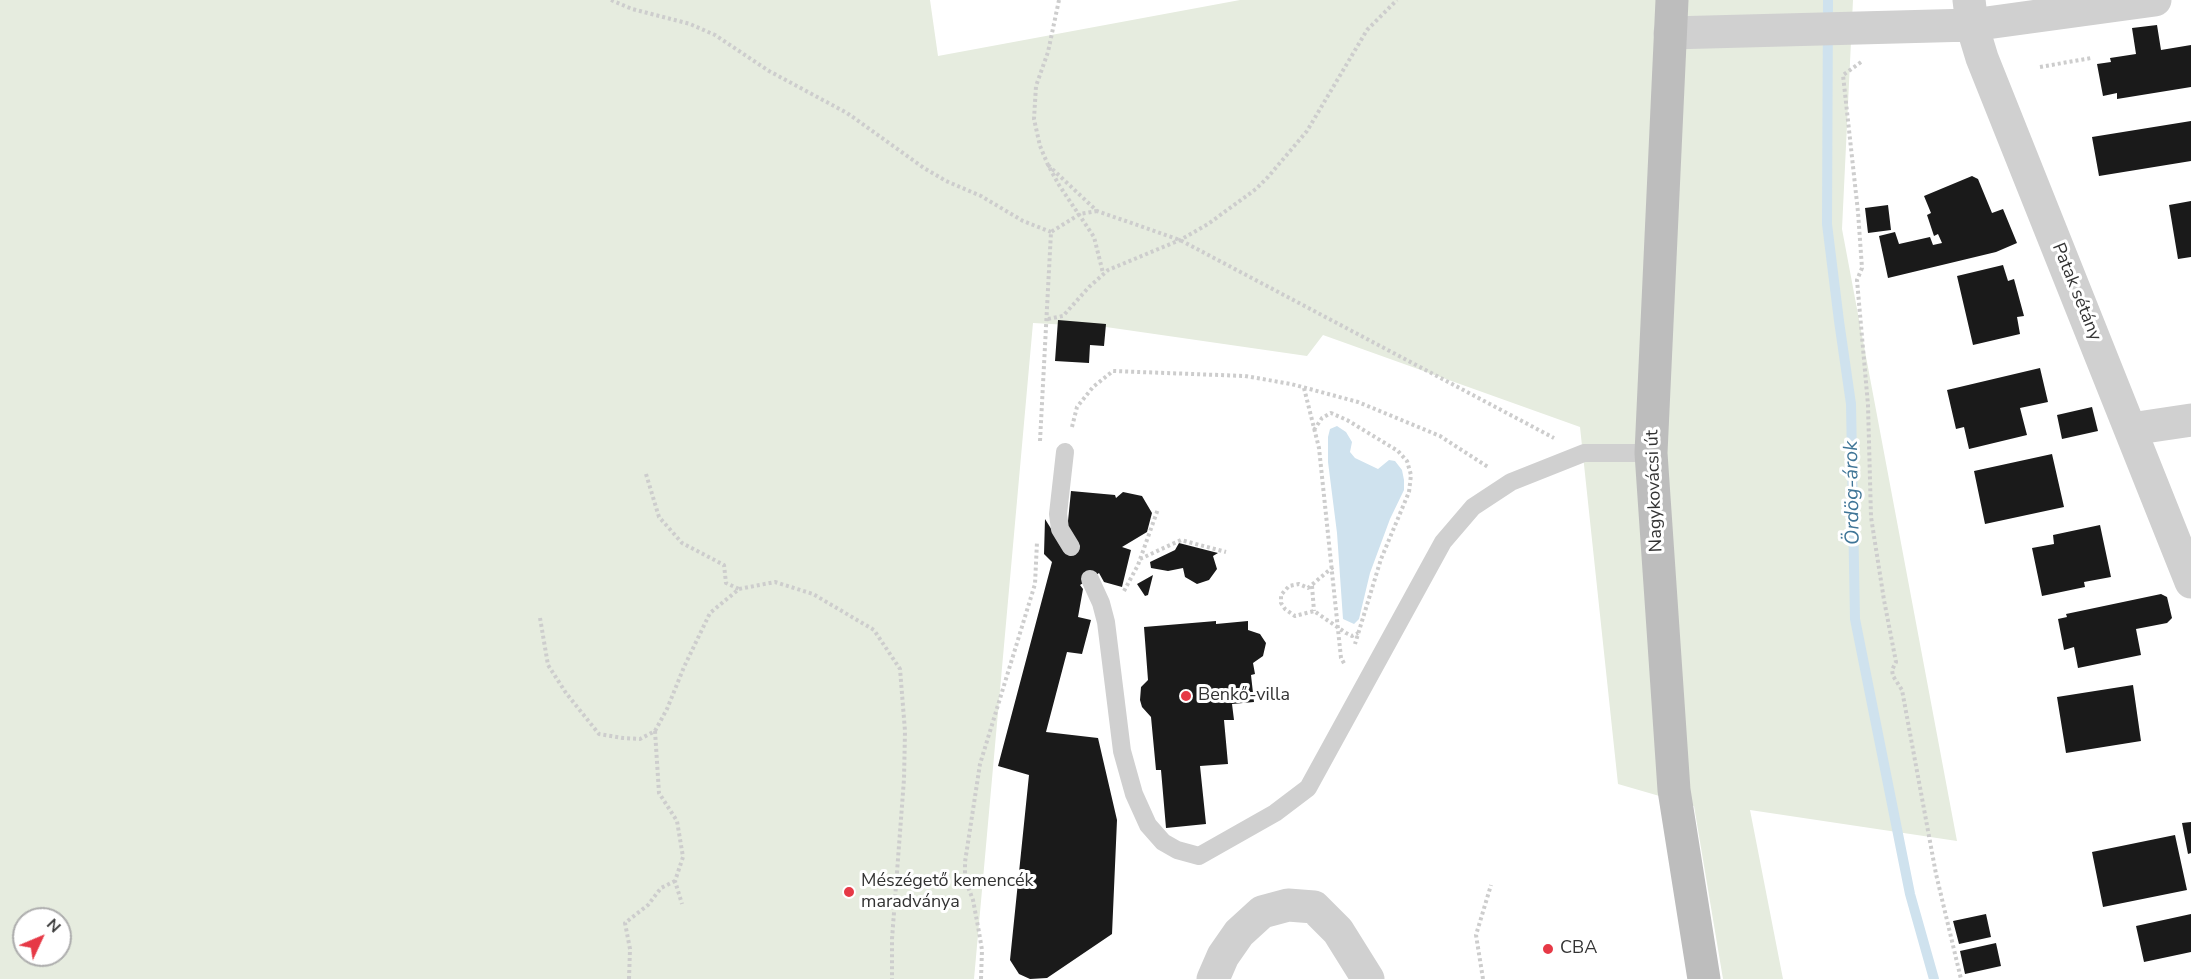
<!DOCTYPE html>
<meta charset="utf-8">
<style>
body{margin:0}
#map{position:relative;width:2191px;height:979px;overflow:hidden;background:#fff;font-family:"Nunito Sans",sans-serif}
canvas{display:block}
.north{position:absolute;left:12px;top:907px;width:60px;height:60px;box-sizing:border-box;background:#fff;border:2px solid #adadad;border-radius:50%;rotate:46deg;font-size:16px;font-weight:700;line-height:24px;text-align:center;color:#333}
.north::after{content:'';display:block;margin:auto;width:21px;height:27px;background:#e63946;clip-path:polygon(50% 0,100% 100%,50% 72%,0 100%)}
</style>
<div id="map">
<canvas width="2191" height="979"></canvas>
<div class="north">N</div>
</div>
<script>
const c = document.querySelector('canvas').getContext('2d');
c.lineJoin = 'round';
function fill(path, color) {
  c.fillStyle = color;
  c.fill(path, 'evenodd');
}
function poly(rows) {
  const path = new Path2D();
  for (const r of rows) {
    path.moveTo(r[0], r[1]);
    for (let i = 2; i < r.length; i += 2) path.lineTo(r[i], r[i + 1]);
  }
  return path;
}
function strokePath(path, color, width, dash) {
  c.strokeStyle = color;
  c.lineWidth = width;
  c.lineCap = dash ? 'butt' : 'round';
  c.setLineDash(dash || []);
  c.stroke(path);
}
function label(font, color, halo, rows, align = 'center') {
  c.font = font + ' "Nunito Sans",sans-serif';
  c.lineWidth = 6;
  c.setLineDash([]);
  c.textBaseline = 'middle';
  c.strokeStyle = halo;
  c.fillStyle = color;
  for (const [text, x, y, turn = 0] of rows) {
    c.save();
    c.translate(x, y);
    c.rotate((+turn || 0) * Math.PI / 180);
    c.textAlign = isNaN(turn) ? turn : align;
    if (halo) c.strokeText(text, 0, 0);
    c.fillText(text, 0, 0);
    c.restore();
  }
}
const green = poly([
 [0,0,930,0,938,56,1240,0,1853,0,1842,229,1957,841,1750,810,1783,979,1723,979,1694,806,1618,784,1580,427,1323,335,1307,356,1106,327,1033,323,974,979,0,979],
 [24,919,60,919,60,955,24,955]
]);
const water = poly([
 [1337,426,1346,432,1352,442,1350,452,1355,458,1378,469,1389,460,1395,461,1402,470,1404,480,1404,490,1390,519,1370,573,1359,619,1354,624,1343,619,1337,533,1328,462,1328,437,1330,429]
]);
const stream = poly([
 [1828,0,1827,224,1839,321,1851,404,1855,619,1910,894,1934,979]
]);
const building = poly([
 [2157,25,2161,50,2191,45,2191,87,2117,99,2117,93,2103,96,2097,64,2111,62,2110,58,2136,54,2132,28],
 [2191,121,2191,161,2099,176,2092,137],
 [1972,176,1978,179,1992,213,2003,209,2017,243,1996,252,1888,278,1879,236,1895,232,1899,244,1930,237,1933,245,1942,243,1938,234,1934,236,1927,215,1931,213,1924,196],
 [2191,201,2191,257,2178,259,2169,205],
 [1888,205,1891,230,1868,233,1865,208],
 [2003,265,2008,281,2014,279,2024,316,2017,317,2020,334,1973,345,1957,276],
 [1058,320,1106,324,1104,346,1090,345,1089,363,1055,361],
 [2040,368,2048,402,2020,408,2027,435,1969,449,1964,427,1956,429,1947,390],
 [2092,407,2098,431,2062,439,2057,415],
 [2052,454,2064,507,1985,524,1974,471],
 [1071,491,1115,495,1116,498,1123,492,1142,496,1152,513,1147,532,1122,547,1131,550,1122,587,1104,582,1099,573,1080,585,1083,589,1078,617,1091,620,1082,654,1067,652,1046,732,1098,738,1117,820,1112,934,1047,978,1030,979,1019,974,1010,960,1029,775,998,766,1052,562,1044,554,1045,519,1065,551],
 [2100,525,2111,577,2084,582,2085,587,2042,596,2032,548,2054,544,2053,535],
 [1179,543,1218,553,1213,556,1217,569,1209,580,1197,584,1185,577,1183,568,1168,571,1151,568,1150,562,1175,550],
 [1153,575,1148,595,1145,596,1137,584],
 [2161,594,2167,597,2172,618,2167,623,2136,629,2141,655,2078,668,2074,647,2064,650,2058,619,2067,617,2066,614],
 [1216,621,1216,624,1248,621,1248,630,1260,634,1266,643,1263,656,1253,663,1255,674,1251,675,1254,702,1232,704,1234,720,1224,720,1228,764,1200,766,1206,824,1166,828,1161,770,1156,770,1151,717,1142,707,1140,700,1141,687,1148,680,1144,627],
 [2133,685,2141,741,2066,753,2057,697],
 [2191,822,2191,853,2188,854,2182,823],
 [2175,835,2187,890,2103,907,2092,852],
 [1986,914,1991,937,1959,944,1953,921],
 [2191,914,2191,952,2144,962,2136,926],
 [1996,943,2001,966,1965,974,1960,951]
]);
const path = poly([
 [611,0,632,9,690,24,715,35,769,71,847,113,924,168,946,181,981,196,1023,221,1051,232],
 [1059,0,1048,52,1036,86,1034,119,1040,146,1048,165,1059,185,1094,237,1103,273],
 [1861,62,1843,75,1858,212,1862,268,1857,280,1868,405,1871,517,1884,600,1896,662,1892,670,1893,676,1902,690,1936,874,1961,979],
 [2040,67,2091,58],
 [1048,165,1097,211,1180,240,1554,438],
 [1048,319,1063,316,1089,287,1108,270,1180,240,1208,224,1256,189,1268,177,1307,131,1367,30,1397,0],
 [1304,388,1319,448,1341,658,1345,665],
 [1072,427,1077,407,1093,387,1113,371,1245,376,1291,384,1358,402,1440,436,1488,467],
 [1314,430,1322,418,1331,413,1347,420,1398,451,1407,461,1411,475,1409,492,1381,559,1355,644],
 [1040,441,1051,232,1080,214,1097,211],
 [646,474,659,517,682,543,724,565,726,583,739,589],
 [1140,559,1181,540,1226,552],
 [1333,567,1308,588,1299,584,1289,586,1281,595,1281,603,1285,609,1295,616,1314,611,1346,633,1352,636,1358,633],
 [1312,586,1314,611],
 [1124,591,1138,565,1158,509],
 [540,618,548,665,566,693,599,734,623,738,640,739,655,731,667,709,684,667,710,613,739,589,775,582,813,594,874,630,900,669,905,731,904,779,892,939,892,979],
 [655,731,659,793,677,821,683,857,675,881,682,904],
 [629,979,630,949,625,923,648,905,661,888,675,881],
 [981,979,982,950,979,932,973,900,965,879,965,862,980,764,1035,584,1037,542],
 [1483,979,1476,935,1491,885]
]);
const lane = poly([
 [1065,452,1058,514,1060,529,1071,547],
 [1090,579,1101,603,1106,622,1122,751,1134,794,1148,825,1163,842,1177,850,1199,856,1275,813,1308,788,1443,542,1473,507,1511,482,1584,453,1651,453]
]);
const street = poly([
 [1969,0,1972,25,1982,58,2191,582],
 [1670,33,1972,25,2155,0],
 [2131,429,2191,420],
 [1213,979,1223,956,1239,933,1262,912,1288,905,1314,907,1338,931,1368,979]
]);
const secondary = poly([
 [1672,0,1651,453,1674,790,1704,979]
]);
const markers = [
 [1186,696,6,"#e63946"],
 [849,892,6,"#e63946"],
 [1548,949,6,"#e63946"]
];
const streetNames = [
 ["Patak sétány",2076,292,68],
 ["Nagykovácsi út",1655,491,-92]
];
const poiNames = [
 ["Benkő-villa",1198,696],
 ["Mészégető kemencék",861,882],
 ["maradványa",861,903],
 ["CBA",1560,949]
];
const waterNames = [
 ["Ördög-árok",1853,493,-91]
];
fill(green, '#e6ecdf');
fill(water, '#cfe2ee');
strokePath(stream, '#cfe2ee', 10);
fill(building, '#1a1a1a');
strokePath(path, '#cdcdcd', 4, [3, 3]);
strokePath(lane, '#d0d0d0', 18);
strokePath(street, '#d0d0d0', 33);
strokePath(secondary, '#bdbdbd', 33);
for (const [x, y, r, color] of markers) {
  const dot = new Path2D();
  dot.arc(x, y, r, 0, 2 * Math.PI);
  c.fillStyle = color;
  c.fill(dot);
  strokePath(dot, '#fff', 2);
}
label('18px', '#333', '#fff', streetNames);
label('18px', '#333', '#fff', poiNames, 'left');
label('italic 20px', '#3f7597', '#fff', waterNames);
</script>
